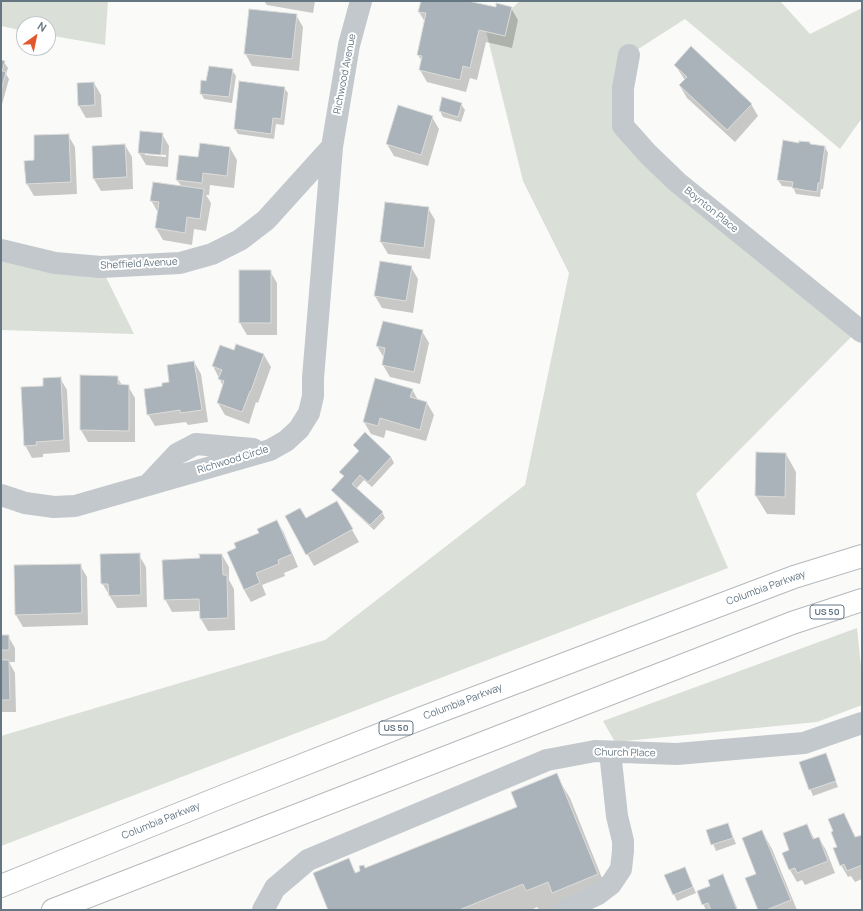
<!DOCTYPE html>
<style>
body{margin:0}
#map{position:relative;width:863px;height:911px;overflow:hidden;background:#fafaf8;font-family:Manrope,sans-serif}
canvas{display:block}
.frame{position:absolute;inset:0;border:2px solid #657683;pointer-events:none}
.north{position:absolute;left:16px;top:16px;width:40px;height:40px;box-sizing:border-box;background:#fff;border:1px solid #c1c8cd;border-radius:50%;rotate:33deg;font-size:11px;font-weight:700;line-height:16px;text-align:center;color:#657683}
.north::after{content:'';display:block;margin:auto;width:14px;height:18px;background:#e4572e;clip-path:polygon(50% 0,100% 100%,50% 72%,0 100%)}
</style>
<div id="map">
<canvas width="863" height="911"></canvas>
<div class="frame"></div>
<div class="north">N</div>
</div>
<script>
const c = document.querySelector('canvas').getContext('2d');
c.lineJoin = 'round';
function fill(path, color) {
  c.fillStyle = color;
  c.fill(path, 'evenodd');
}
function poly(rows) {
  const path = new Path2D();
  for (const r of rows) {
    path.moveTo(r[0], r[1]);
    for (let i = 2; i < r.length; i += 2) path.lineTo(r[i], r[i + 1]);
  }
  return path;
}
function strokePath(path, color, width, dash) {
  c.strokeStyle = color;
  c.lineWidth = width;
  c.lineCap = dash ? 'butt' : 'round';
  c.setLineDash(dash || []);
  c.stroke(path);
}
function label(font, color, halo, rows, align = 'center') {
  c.font = font + ' Manrope,sans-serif';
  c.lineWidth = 4;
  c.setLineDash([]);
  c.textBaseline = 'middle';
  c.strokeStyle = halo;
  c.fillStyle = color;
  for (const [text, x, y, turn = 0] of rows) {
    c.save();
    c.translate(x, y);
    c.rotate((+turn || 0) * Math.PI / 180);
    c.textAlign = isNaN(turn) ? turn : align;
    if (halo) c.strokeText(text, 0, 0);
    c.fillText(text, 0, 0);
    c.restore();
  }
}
const green = poly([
 [1,1,108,1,105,45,48,35,48,24,24,24,24,31,1,26],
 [520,1,780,1,810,34,862,8,862,118,840,149,685,19,629,55,623,126,859,329,696,494,728,568,1,846,1,736,325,640,525,485,569,273,523,181,486,31],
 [1,250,101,267,134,334,1,330],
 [857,628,862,676,862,705,817,722,615,742,603,721]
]);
const shadow = poly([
 [264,1,315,1,313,13,267,5],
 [422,1,469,1,470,2,496,8,511,8,518,20,512,48,486,42,477,80,470,78,466,92,427,82,420,70,422,61,418,55,425,22,419,12],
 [296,15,303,27,299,71,252,66,245,53],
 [1,61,4,62,8,68,6,74,9,79,1,108],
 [675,65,751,104,758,116,735,142,687,98,680,86,685,80],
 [232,70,236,76,232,103,204,99,201,93,207,82],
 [94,83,101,95,102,117,86,118,79,106],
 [284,88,288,93,284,125,276,124,274,139,238,134,235,129],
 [461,104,465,110,461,122,443,117,440,111],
 [432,117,439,129,428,166,394,156,387,144],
 [162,134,169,146,168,167,146,165,139,153],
 [145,153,166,155,166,157,145,155],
 [68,135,75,147,77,194,34,196,27,184,35,161],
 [810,143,811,145,825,147,828,153,823,189,821,189,820,197,796,194,793,187,782,186,778,180,799,144],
 [125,145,132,157,133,189,101,191,94,179],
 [230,148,237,160,234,188,210,185,209,195,206,195,211,203,206,231,194,229,192,245,163,240,156,228,158,213,151,200,182,187,177,180,199,159],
 [386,203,428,208,435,220,430,259,388,254,381,242],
 [381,262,411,267,418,279,413,313,382,308,375,296],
 [240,271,270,271,277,283,277,335,247,335,240,323],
 [422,331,429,343,420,384,390,377,383,365,384,358,377,346],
 [235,351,264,355,271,367,258,403,256,402,249,424,225,415,218,403,223,386,213,366],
 [194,362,201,374,208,422,188,425,186,422,155,426,148,414,164,387],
 [117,377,122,385,128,386,135,398,135,442,88,442,81,430],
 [60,378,67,390,70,452,43,454,43,457,32,458,25,445,44,387],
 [412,389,418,400,427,403,434,415,426,441,386,430,384,438,371,434,364,422],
 [365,433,391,457,394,463,372,487,364,480,356,489,382,512,385,518,374,530,336,495,332,490,344,477,341,472,359,452,354,445],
 [786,454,796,472,795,515,767,514,756,496],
 [336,502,359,542,314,566,286,516,305,519],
 [277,521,284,533,298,567,284,573,285,576,262,585,266,595,251,602,244,590,260,533],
 [139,555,146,567,147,607,117,608,102,583],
 [222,555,229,567,229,580,234,589,235,630,208,631,201,619,201,611,172,612,165,599,201,559],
 [80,565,87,577,88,625,23,627,16,615],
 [1,636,8,636,15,648,15,662,9,662,15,673,16,712,1,712],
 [825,754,838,787,813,796,800,763],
 [556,775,570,798,610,898,561,906,550,910,539,910,537,907,531,910,329,910,348,859,356,873,519,807],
 [844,814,856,838,862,836,862,879,855,882,851,876,848,877,841,865,838,847],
 [728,824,736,844,716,851,708,831],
 [807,825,815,840,819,838,826,850,835,873,805,885,802,880,797,882,790,870,790,850],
 [762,831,772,849,797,910,759,910,757,874],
 [685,868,696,893,677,901,666,876],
 [722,875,729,888,738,910,706,910,703,904,711,887]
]);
const building = poly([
 [421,1,468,1,496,7,496,3,512,7,505,36,479,30,470,68,463,66,460,80,419,70,422,56,417,55,426,13,418,12,421,1],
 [249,9,297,14,292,59,244,54,249,9],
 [691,46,752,104,727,130,679,85,687,77,674,65,691,46],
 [1,60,5,61,2,71,6,72,1,91,1,60],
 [209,66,233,69,229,97,200,94,201,80,206,81,209,66],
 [239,81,285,87,281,119,273,118,271,134,234,129,239,81],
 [94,82,95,105,78,106,77,83,94,82],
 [442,97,462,103,458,117,439,111,442,97],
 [398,105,433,116,421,155,386,144,398,105],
 [140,131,163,133,161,155,138,153,140,131],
 [69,134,71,182,26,184,24,161,34,160,34,135,69,134],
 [783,140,799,143,799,141,810,142,810,144,825,146,820,183,818,183,817,192,792,188,793,182,777,180,783,140],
 [200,143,230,147,227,176,203,173,202,183,176,180,179,155,198,157,200,143],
 [125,144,127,177,93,179,92,146,125,144],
 [153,182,204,189,200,219,187,217,185,233,155,228,159,202,150,201,153,182],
 [385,202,429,207,424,248,380,242,385,202],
 [380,261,412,266,406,301,374,296,380,261],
 [239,270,271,270,271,323,239,323,239,270],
 [383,321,423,330,414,372,382,365,385,348,376,346,383,321],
 [236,344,264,354,251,391,250,391,242,412,217,403,224,381,218,379,222,370,212,366,220,345,234,350,236,344],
 [194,361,202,410,180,413,180,410,147,415,144,389,162,386,162,383,169,382,167,365,194,361],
 [80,375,118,376,118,384,129,385,129,431,80,430,80,375],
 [61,377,64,440,36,442,37,445,24,446,21,387,43,386,43,378,61,377],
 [375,378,413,389,410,397,427,402,420,430,380,418,378,426,363,422,375,378],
 [365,432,391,457,368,482,360,475,352,484,383,512,370,525,331,490,344,476,339,472,359,451,353,445,365,432],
 [756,452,786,453,785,497,755,496,756,452],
 [337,501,353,529,306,555,285,516,300,508,306,518,337,501],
 [277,520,292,554,278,560,279,564,256,573,260,583,244,590,227,552,236,548,234,543,259,533,257,529,277,520],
 [140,553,141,595,109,596,108,584,101,584,100,554,140,553],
 [199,554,222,554,223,575,227,575,228,618,200,619,199,599,164,600,162,560,200,558,199,554],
 [81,564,82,613,15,615,14,565,81,564],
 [1,635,9,635,9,650,1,650,1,635],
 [1,660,9,660,10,700,1,700,1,660],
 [826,753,836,781,809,790,799,762,826,753],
 [557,773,598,874,552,893,548,882,526,891,523,884,459,910,328,910,313,873,349,858,355,873,360,871,359,866,364,865,365,868,517,807,511,792,557,773],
 [844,813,855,837,862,835,862,865,847,871,844,864,840,866,833,848,837,847,831,832,833,831,828,819,844,813],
 [728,823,733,838,711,845,706,830,728,823],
 [807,824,813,839,819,837,828,861,797,873,795,868,789,870,782,853,789,850,783,833,807,824],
 [762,830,791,900,766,910,758,910,745,878,756,874,742,838,762,830],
 [685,867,693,887,673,895,664,875,685,867],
 [723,874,737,910,711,910,708,903,702,905,697,891,710,886,708,880,723,874]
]);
const minor = poly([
 [629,55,623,88,623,126,648,154,677,182,862,332],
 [1,250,55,263,101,267,180,263,212,254,240,240,266,220,332,147],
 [148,485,177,454,196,444,253,449],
 [1,495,25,503,54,507,75,506,270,450,286,441,299,429,309,413,313,396,313,378,332,147,349,45,361,1],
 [263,910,275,888,308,860,547,760,595,751,677,754,804,743,862,723],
 [564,910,598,894,611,884,621,869,623,851,623,841,617,816,610,752]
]);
const highway = poly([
 [1,886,226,795,422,718,794,577,862,556],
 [53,910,792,623,862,600]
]);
const shields = [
 [827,612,34],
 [396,728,34]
];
const shieldNames = [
 ["US 50",827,612],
 ["US 50",396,728]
];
const streetNames = [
 ["Richwood Avenue",345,74,-79],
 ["Boynton Place",711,210,39],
 ["Sheffield Avenue",139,264,-3],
 ["Richwood Circle",233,460,-17],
 ["Columbia Parkway",766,588,-20],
 ["Columbia Parkway",463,702,-21],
 ["Church Place",625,753,1],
 ["Columbia Parkway",161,821,-22]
];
fill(green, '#dadfd7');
fill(shadow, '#0003');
fill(building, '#aab3b9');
strokePath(building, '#dcdcda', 1);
strokePath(highway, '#b4b9bd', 24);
strokePath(minor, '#c3c8cc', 22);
strokePath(highway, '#fff', 22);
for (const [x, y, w] of shields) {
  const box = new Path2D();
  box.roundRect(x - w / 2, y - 7, w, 14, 3);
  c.fillStyle = '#fff';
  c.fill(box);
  strokePath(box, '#657683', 1);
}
label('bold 9px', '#657683', null, shieldNames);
label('10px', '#657683', '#fff', streetNames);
</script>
